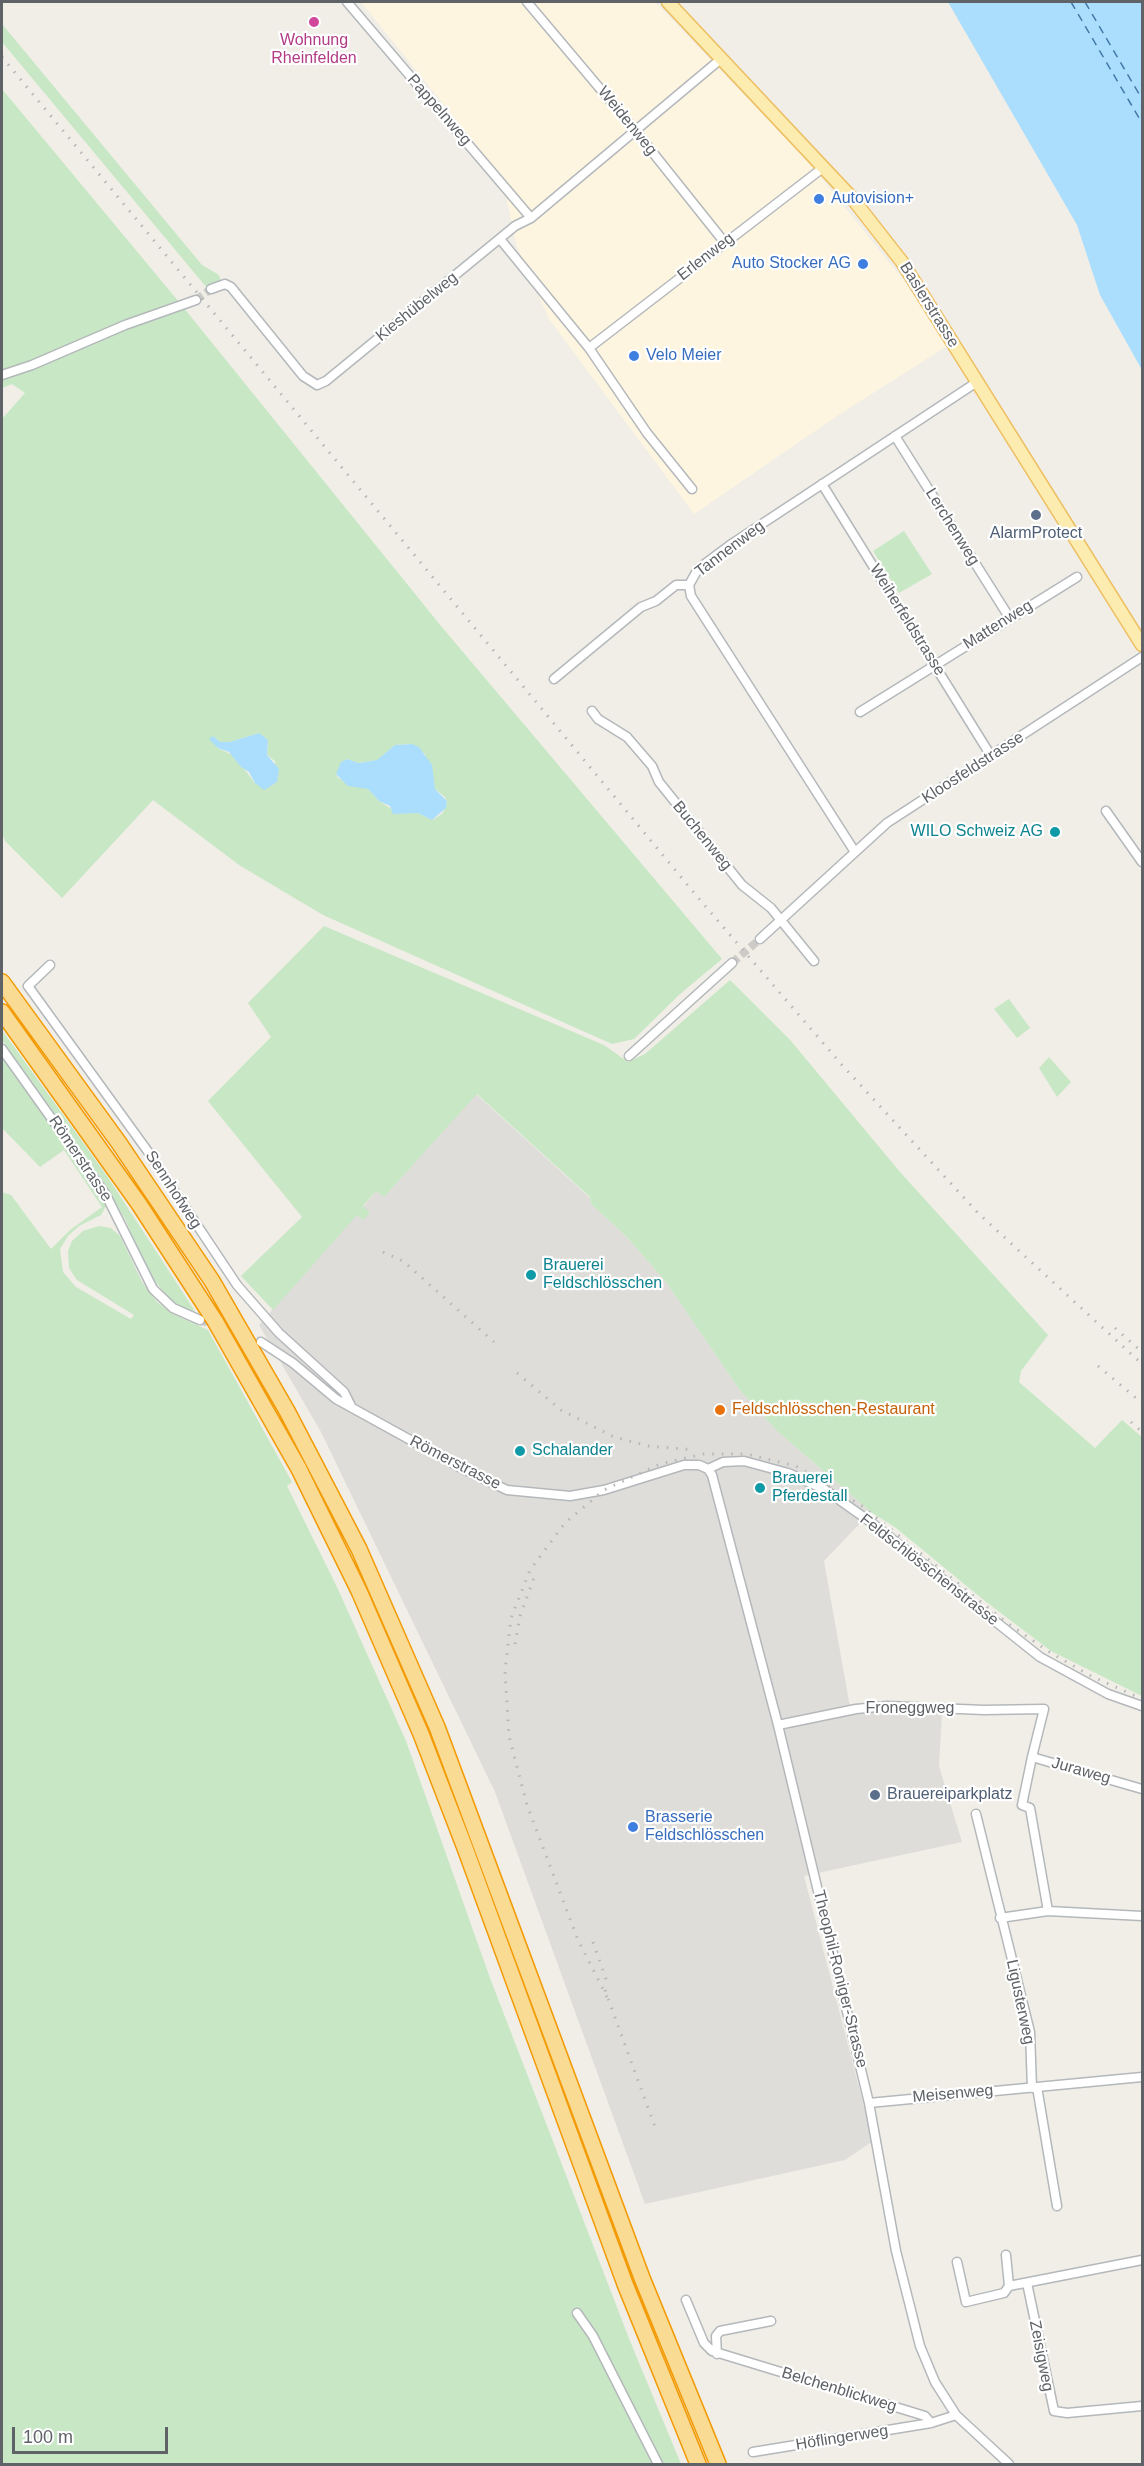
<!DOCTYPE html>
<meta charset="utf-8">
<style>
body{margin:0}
#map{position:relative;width:1144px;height:2466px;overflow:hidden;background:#f0eee7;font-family:Helvetica,sans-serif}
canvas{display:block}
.frame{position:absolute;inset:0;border:3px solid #5f6367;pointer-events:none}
.scale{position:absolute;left:12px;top:2427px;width:156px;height:27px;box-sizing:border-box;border:3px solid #5f6367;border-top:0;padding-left:8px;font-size:18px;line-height:21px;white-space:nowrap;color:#5f6367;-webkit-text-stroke:4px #fff;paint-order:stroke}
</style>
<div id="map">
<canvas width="1144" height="2466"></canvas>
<div class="frame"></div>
<div class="scale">100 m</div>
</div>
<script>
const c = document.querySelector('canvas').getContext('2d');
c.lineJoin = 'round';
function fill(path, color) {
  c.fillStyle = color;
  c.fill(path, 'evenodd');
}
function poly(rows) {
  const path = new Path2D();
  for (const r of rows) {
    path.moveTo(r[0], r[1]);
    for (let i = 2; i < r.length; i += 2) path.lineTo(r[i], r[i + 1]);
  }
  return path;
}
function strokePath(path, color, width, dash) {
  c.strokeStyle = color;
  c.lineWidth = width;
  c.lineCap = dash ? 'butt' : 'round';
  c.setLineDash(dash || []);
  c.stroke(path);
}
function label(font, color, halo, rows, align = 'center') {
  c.font = font + ' Helvetica,sans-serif';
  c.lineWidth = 4.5;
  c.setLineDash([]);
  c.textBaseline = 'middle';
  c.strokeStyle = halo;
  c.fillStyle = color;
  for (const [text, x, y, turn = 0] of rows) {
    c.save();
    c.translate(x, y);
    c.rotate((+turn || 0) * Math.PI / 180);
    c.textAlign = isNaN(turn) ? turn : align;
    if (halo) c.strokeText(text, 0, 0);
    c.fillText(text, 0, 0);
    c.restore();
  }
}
const commercial = poly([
 [361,2,655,2,806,159,905,282,947,346,837,416,694,514,549,319,517,247,502,177]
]);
const industrial = poly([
 [476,1094,590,1198,591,1204,626,1236,666,1282,739,1389,776,1430,871,1512,824,1561,850,1707,942,1714,939,1766,962,1842,804,1876,873,2141,845,2160,645,2204,495,1792,321,1432,259,1325,357,1214,363,1220,363,1207,376,1191,384,1197]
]);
const green = poly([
 [2,24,202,265,219,275,221,281,207,288,2,42],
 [2,89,179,302,441,626,722,959,680,994,634,1039,612,1044,323,915,239,865,153,800,62,898,5,841,2,833,2,419,25,393,12,384,2,388],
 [259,733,268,740,267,755,276,762,255,783,234,756,218,748,213,736,220,742,230,742],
 [412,744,425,754,435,789,445,797,447,804,442,814,432,820,418,813,398,813,379,801,368,789,338,778,336,774,347,759,359,763,378,760,395,745],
 [904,531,932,574,899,593,873,551],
 [324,926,604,1045,628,1062,645,1054,730,980,791,1041,900,1172,1048,1335,1021,1371,1019,1382,1095,1448,1122,1420,1142,1437,1142,1696,1051,1651,985,1601,896,1528,871,1512,776,1430,739,1389,666,1282,626,1236,591,1204,590,1197,477,1094,384,1197,376,1191,363,1206,370,1213,363,1220,357,1215,273,1310,241,1276,302,1217,208,1101,271,1037,248,1003],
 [1009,999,1030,1028,1017,1038,994,1009],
 [2,1030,105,1173,195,1311,183,1308,168,1298,149,1273,125,1219,101,1178,2,1040],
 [2,1057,68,1148,106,1206,101,1215,79,1226,68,1236,60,1249,63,1272,76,1287,131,1319,134,1315,77,1280,69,1268,68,1251,72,1241,83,1231,99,1226,111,1228,120,1236,142,1282,157,1302,173,1314,208,1330,292,1482,287,1486,337,1587,406,1741,490,1978,630,2341,681,2464,2,2464,2,1192,11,1195,51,1249,70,1230,102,1207,64,1150,40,1167,2,1128],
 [1049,1057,1071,1082,1057,1097,1039,1068]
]);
const water = poly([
 [948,2,1142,2,1142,370,1100,295,1077,225],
 [259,733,268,740,267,755,279,769,277,782,264,790,255,783,249,772,241,767,229,752,218,748,209,739,213,736,220,742,230,742],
 [412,744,419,747,432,765,435,789,447,801,446,808,432,820,418,813,393,814,390,806,379,801,368,789,348,786,336,774,341,762,347,759,359,763,377,760,395,745]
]);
const ferry = poly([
 [1071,2,1142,123],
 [1085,2,1142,99]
]);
const minorTunnel = poly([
 [196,300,211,289],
 [732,963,760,939],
 [200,1320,261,1342]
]);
const minor = poly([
 [347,2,531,218],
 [527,2,634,129,725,243],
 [500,239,589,348,647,433,692,489],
 [211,289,225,284,231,287,303,376,317,385,326,381,515,226,531,218,722,58],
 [589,348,824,167],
 [2,375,32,365,125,325,196,300],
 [895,436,1009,617],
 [822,484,991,756],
 [554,679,641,607,656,601,676,585,689,585],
 [592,711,598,719,627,737,652,766,659,782,742,885,771,908,814,961],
 [860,712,1077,577],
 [1106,811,1142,862],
 [855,852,691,596,689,585,698,569,733,543,977,382],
 [760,939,887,823,1142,657],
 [50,965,28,986,149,1153,237,1285,279,1333,344,1392,351,1406],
 [2,1049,106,1195,153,1289,173,1308,200,1320],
 [629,1056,732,963],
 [261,1342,293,1363,336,1399,463,1469,507,1490,570,1496,604,1490,684,1465,699,1465,708,1469],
 [708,1469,712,1475,778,1725,869,2103,896,2251,920,2346,935,2382,956,2415,1009,2464],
 [708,1469,723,1462,744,1461,788,1473,824,1489,872,1523,1040,1657,1108,1694,1142,1706],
 [778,1725,856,1709,887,1706,984,1710,1044,1709,1032,1757,1142,1789],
 [1032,1757,1022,1805,1030,1808,1048,1911],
 [976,1814,1030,2032,1032,2088],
 [1000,1918,1048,1911,1142,1916],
 [1037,2087,1057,2206],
 [869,2103,1142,2077],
 [957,2262,966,2302,1004,2293,1009,2286,1006,2255],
 [1027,2283,1054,2411,1067,2413,1142,2406],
 [1009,2286,1142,2260],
 [686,2300,704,2343,712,2351,925,2416,931,2423],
 [577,2313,593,2336,658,2464],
 [717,2354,716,2336,720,2331,771,2321],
 [753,2452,931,2423,956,2415]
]);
const primary = poly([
 [668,2,852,198,902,262,1142,645]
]);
const motorway = poly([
 [2,982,119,1143,212,1281,287,1411,359,1549,437,1727,642,2278,718,2464],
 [2,1012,139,1204,215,1321,299,1469,359,1591,421,1734,465,1848,625,2284,698,2464]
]);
const rail = poly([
 [2,57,700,900,842,1065,978,1213,1142,1364],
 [383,1252,403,1261,494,1342],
 [1115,1328,1142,1352],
 [1098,1366,1142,1403],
 [517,1373,561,1410,614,1437,648,1446,695,1450],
 [1131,1422,1142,1432],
 [515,1644,520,1616,534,1578],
 [593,1942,607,1982],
 [605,1990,655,2127],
 [607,1997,578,1940,527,1805,509,1736,505,1671,511,1618,530,1570,565,1523,604,1490,660,1464,703,1454,746,1454,796,1466,862,1506,1006,1622,1051,1653,1091,1676,1142,1699]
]);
const markers = [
 [314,22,6,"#d1479c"],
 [819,199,6,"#3f7fe0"],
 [863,264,6,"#3f7fe0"],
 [634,356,6,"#3f7fe0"],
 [1036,515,6,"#5c6f8a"],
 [1055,832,6,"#0f9aa8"],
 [531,1275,6,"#0f9aa8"],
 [720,1410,6,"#e8710a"],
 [520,1451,6,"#0f9aa8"],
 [760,1488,6,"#0f9aa8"],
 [875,1795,6,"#5c6f8a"],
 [633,1827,6,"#3f7fe0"]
];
const hotelNames = [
 ["Wohnung",314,41],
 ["Rheinfelden",314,59]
];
const streetNames = [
 ["Pappelnweg",439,110,49],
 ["Weidenweg",627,121,51],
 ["Erlenweg",706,257,-38],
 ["Baslerstrasse",929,305,58],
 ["Kieshübelweg",417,307,-39],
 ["Lerchenweg",952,527,58],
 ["Tannenweg",730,549,-37],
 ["Weiherfeldstrasse",907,620,58],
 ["Mattenweg",998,625,-32],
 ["Kloosfeldstrasse",973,768,-33],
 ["Buchenweg",702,836,51],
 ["Römerstrasse",80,1159,56],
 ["Sennhofweg",173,1190,57],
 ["Römerstrasse",455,1463,27],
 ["Feldschlösschenstrasse",929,1570,38],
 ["Froneggweg",910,1709],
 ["Juraweg",1081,1771,16],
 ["Theophil-Roniger-Strasse",840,1979,76],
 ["Ligusterweg",1020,2002,78],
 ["Meisenweg",953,2094,-5],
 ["Zeisigweg",1041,2356,79],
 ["Belchenblickweg",839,2390,17],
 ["Höflingerweg",842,2438,-9]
];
const shopNames = [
 ["Autovision+",831,199],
 ["Auto Stocker AG",851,264,"right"],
 ["Velo Meier",646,356],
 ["Brasserie",645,1818],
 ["Feldschlösschen",645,1836]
];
const serviceNames = [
 ["AlarmProtect",1036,534],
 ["Brauereiparkplatz",887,1795,"left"]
];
const cultureNames = [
 ["WILO Schweiz AG",1043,832,"right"],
 ["Brauerei",543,1266],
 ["Feldschlösschen",543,1284],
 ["Schalander",532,1451],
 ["Brauerei",772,1479],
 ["Pferdestall",772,1497]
];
const foodNames = [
 ["Feldschlösschen-Restaurant",732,1410]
];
fill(commercial, '#fdf5df');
fill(industrial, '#dfddd9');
fill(green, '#c7e7c5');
fill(water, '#abdefd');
strokePath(ferry, '#437aa7', 1.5, [8, 6]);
strokePath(minorTunnel, '#cccbc7', 8, [8, 4]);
strokePath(minor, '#b4b8bb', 11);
strokePath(primary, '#eebf62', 15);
strokePath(motorway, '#f29b06', 18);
strokePath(minor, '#fff', 8);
strokePath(primary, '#fdecb0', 12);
strokePath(motorway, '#fadb94', 15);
strokePath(rail, '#b5b6b7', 3, [1.5, 8]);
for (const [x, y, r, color] of markers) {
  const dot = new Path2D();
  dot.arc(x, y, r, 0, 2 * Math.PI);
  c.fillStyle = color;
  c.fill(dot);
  strokePath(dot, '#fff', 2);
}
label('16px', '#b23c85', '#fff', hotelNames);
label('16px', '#5f6367', '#fff', streetNames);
label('16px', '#366cbe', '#fff', shopNames, 'left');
label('16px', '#4e5e75', '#fff', serviceNames);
label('16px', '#0d838f', '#fff', cultureNames, 'left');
label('16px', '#c56008', '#fff', foodNames, 'left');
</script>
